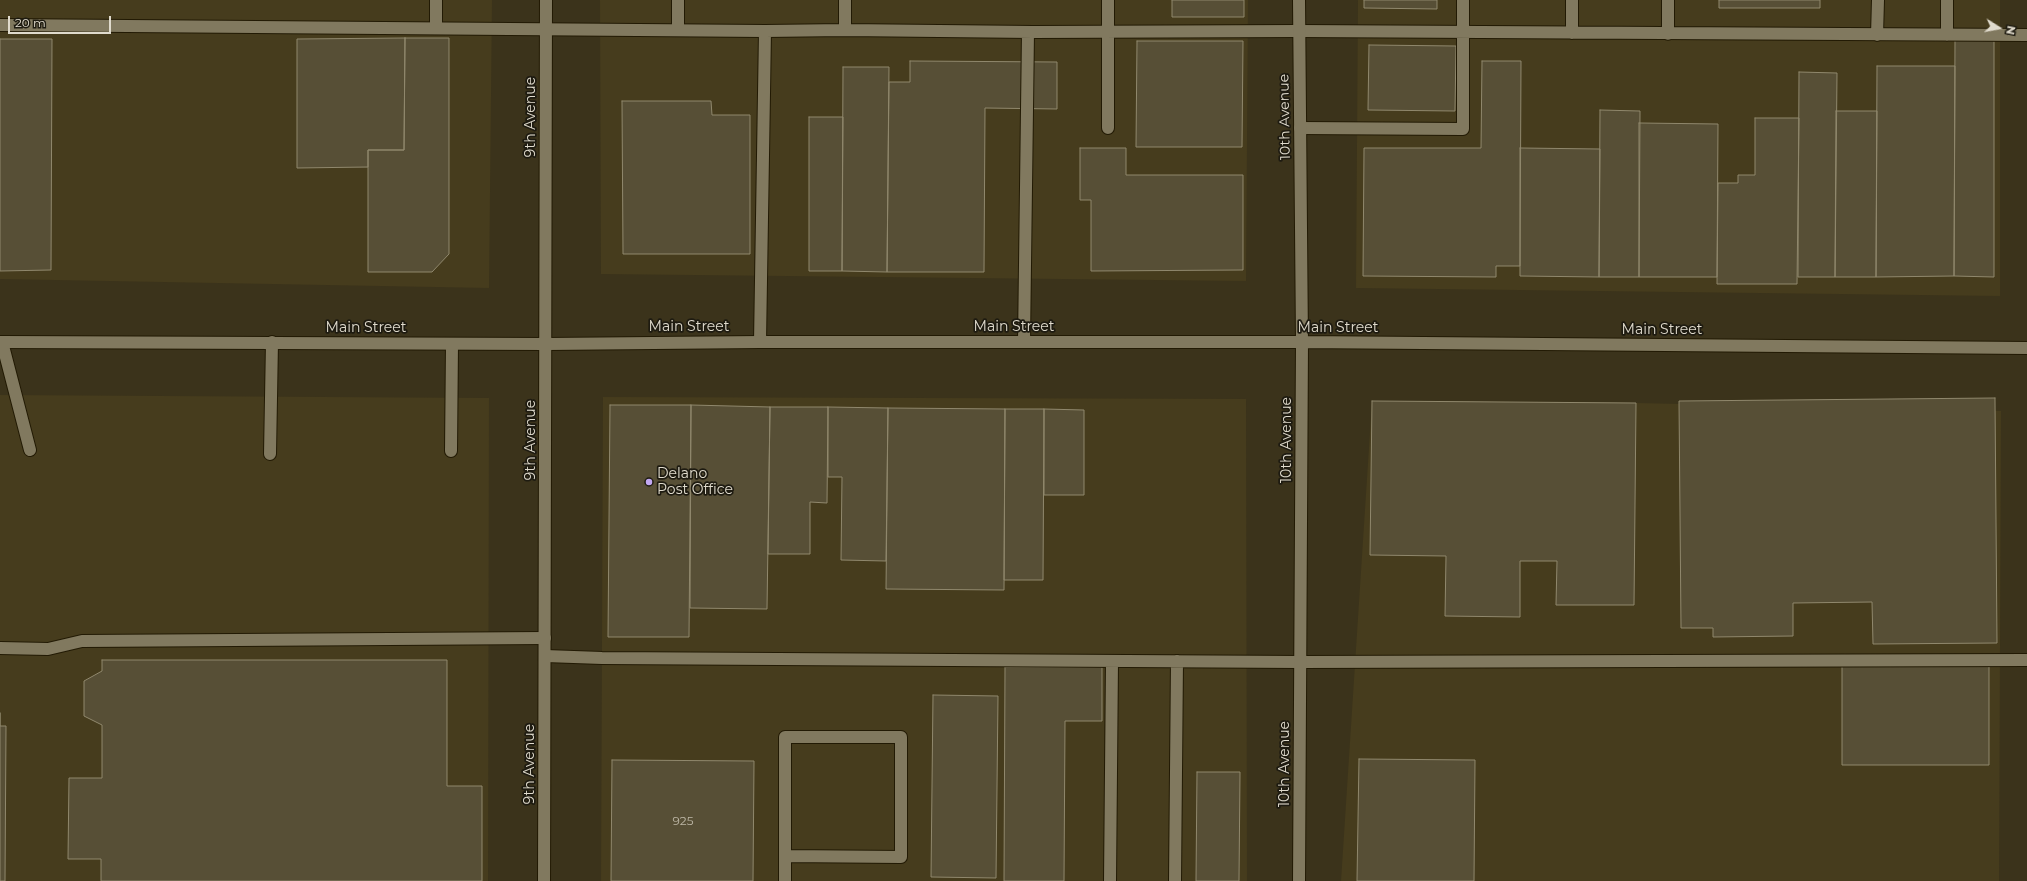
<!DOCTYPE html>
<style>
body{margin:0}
#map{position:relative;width:2027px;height:881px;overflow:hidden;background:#3b331b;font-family:Montserrat,sans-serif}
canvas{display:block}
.north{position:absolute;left:1979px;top:8px;width:40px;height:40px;-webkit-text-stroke:3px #1e1b11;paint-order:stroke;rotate:101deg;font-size:11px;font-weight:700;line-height:16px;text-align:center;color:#e0dbcd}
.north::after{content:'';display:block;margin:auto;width:14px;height:18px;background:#e0dbcd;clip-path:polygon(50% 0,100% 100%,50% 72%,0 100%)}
.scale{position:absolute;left:8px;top:16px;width:103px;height:18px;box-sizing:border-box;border:2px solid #e0dbcd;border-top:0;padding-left:5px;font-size:12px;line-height:14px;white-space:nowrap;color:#e0dbcd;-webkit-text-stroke:3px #1e1b11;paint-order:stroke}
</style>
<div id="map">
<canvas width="2027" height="881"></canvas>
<div class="north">N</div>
<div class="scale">20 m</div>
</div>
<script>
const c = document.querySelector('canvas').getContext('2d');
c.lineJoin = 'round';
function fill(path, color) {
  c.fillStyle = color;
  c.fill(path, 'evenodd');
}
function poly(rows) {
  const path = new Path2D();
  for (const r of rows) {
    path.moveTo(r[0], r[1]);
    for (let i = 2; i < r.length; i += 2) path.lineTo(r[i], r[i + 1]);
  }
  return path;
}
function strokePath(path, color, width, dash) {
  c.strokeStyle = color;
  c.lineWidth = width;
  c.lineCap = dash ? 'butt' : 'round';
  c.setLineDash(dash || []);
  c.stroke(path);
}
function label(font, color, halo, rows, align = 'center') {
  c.font = font + ' Montserrat,sans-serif';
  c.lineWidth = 3.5;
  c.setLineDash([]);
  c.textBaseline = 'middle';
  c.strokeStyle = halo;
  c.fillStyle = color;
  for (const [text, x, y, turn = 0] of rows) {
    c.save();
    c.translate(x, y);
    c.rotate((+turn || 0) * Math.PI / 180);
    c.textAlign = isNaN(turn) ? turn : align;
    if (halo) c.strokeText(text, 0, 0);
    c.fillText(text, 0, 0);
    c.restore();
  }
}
const built = poly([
 [0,0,492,0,489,288,0,279],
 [600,0,1248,0,1246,281,601,274],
 [1358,0,2000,0,2000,296,1356,288],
 [0,395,489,398,488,881,0,881],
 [603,397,1246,399,1247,881,601,881],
 [1372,401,1636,403,2001,411,1999,881,1341,881]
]);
const building = poly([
 [1172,0,1244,0,1244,17,1172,17,1172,0],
 [1364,0,1437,0,1437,9,1364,8,1364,0],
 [1719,0,1820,0,1820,8,1719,8,1719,0],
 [405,38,404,150,368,150,368,167,297,168,297,39,405,38],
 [405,38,449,38,449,254,432,272,368,272,368,150,404,150,405,38],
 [1994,38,1994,277,1954,276,1955,39,1994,38],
 [0,39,52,39,51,270,0,271,0,39],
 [1137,41,1243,41,1242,147,1136,147,1137,41],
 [1369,45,1456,46,1455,111,1368,110,1369,45],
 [910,61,1057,62,1057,109,985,108,984,272,887,272,889,82,910,82,910,61],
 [1482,61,1521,61,1520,266,1496,266,1496,277,1363,276,1364,148,1481,148,1482,61],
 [1877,66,1955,66,1954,276,1876,277,1877,66],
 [843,67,889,67,887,272,842,271,843,67],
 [1799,72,1837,73,1835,277,1798,277,1799,72],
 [622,101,711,101,712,115,750,115,750,254,623,254,622,101],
 [1600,110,1640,111,1639,277,1599,277,1600,110],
 [1836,111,1877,111,1876,277,1835,277,1836,111],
 [809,117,843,117,842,271,809,271,809,117],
 [1755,118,1799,118,1797,284,1717,284,1718,183,1738,183,1738,175,1755,175,1755,118],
 [1639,123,1718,124,1717,277,1639,277,1639,123],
 [1080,148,1126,148,1126,175,1243,175,1243,270,1091,271,1091,200,1080,200,1080,148],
 [1520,148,1600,149,1599,277,1520,276,1520,148],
 [1995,398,1997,643,1873,644,1872,602,1793,603,1793,636,1713,637,1713,628,1681,628,1679,401,1995,398],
 [1372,401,1636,403,1634,605,1556,605,1557,561,1520,561,1520,617,1445,616,1446,556,1370,555,1372,401],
 [610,405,691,405,689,637,608,637,610,405],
 [691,405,770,407,767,609,690,608,691,405],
 [770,407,828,407,827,503,810,502,810,554,768,554,770,407],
 [828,407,888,408,886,561,841,560,842,477,828,477,828,407],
 [888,408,1005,409,1004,590,886,589,888,408],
 [1005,409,1044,409,1043,580,1004,580,1005,409],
 [1044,409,1084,410,1084,495,1044,495,1044,409],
 [102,660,447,660,447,786,482,786,482,881,101,881,101,859,68,859,69,778,102,778,102,725,84,716,84,681,102,671,102,660],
 [1842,666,1989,666,1989,765,1842,765,1842,666],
 [1005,667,1102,667,1102,721,1065,721,1064,881,1004,881,1005,667],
 [933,695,998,696,996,878,931,877,933,695],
 [0,713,0,726,6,726,5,881,0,881,0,713],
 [1359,759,1475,760,1474,881,1357,881,1359,759],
 [612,760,754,761,753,881,611,881,612,760],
 [1197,772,1240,772,1239,881,1196,881,1197,772]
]);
const lane = poly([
 [1572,0,1572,33],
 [1668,0,1668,34],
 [0,25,765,31,845,30,1033,32,1299,31,2027,35],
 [436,28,436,0],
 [678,30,678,0],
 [845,30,845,0],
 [1877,35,1878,0],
 [1947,35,1947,0],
 [1108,128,1108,0],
 [1300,128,1463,129,1463,0],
 [2,342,30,450],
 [760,342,765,31],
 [1024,342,1028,32],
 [451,451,452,344],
 [270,454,272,342],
 [0,648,48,649,82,641,545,638],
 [545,656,602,658,1300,662,2027,660],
 [785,737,901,737,901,857,785,856,785,737],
 [785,856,785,881],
 [1110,881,1112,661],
 [1175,881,1177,661]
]);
const street = poly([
 [1299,0,1302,342,1299,881],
 [0,342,547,344,760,342,1302,342,2027,348],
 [544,881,546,0]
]);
const markers = [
 [649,482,4,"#c2a8f2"]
];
const numberNames = [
 ["925",683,821]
];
const streetNames = [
 ["9th Avenue",531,117,-90],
 ["10th Avenue",1285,117,-91],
 ["Main Street",689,327],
 ["Main Street",1014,327],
 ["Main Street",366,328],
 ["Main Street",1338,328],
 ["Main Street",1662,330],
 ["9th Avenue",531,440,-90],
 ["10th Avenue",1287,440,-90],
 ["9th Avenue",530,764,-90],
 ["10th Avenue",1285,764,-90]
];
const poiNames = [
 ["Delano",657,474],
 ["Post Office",657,490]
];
fill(built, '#463c1d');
fill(building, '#574f36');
strokePath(building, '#90886d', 1);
strokePath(lane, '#221a04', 14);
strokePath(street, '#221a04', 14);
strokePath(lane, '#81795f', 12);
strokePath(street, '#81795f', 12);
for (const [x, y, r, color] of markers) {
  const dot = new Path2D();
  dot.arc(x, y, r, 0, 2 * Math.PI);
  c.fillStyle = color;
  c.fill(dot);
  strokePath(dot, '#1e1b11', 1.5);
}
label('12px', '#beb8a7', null, numberNames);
label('14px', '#e0dbcd', '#1e1b11', streetNames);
label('14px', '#e0dbcd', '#1e1b11', poiNames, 'left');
</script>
